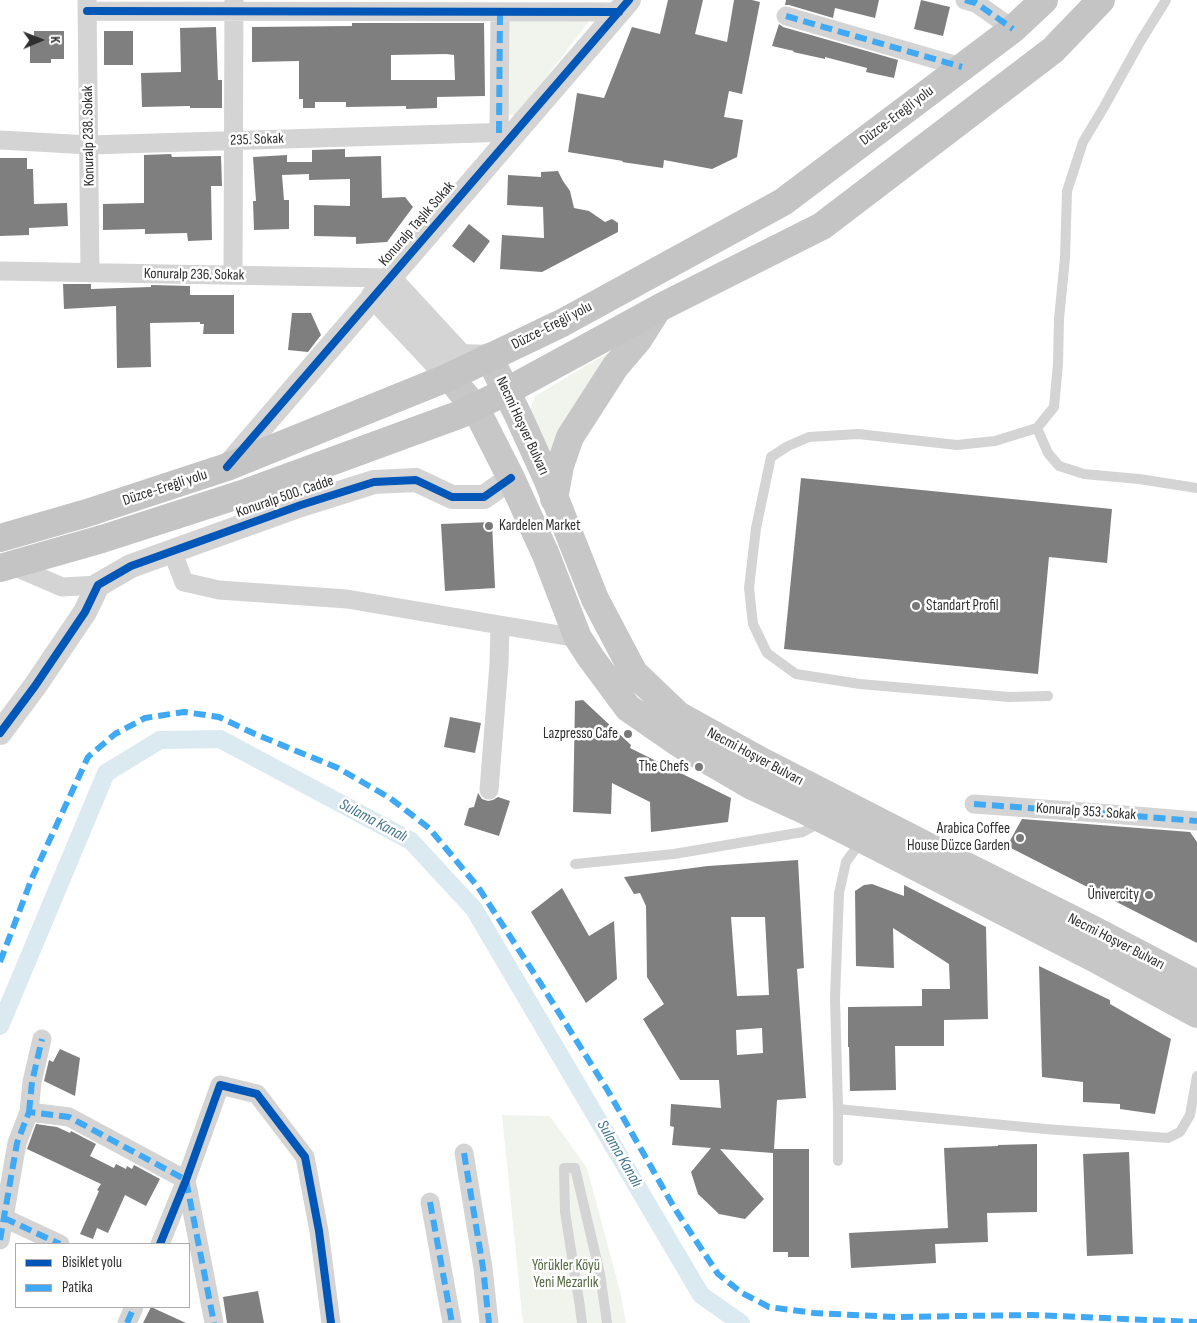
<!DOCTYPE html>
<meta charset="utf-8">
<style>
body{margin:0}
#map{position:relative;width:1197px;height:1323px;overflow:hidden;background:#fff;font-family:"Sofia Sans Condensed",sans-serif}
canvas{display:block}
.legend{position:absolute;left:15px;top:1243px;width:175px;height:65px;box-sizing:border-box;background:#fff;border:1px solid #acacac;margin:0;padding:6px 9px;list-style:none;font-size:15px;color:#2f2f2f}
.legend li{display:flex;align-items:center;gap:10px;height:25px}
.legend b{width:25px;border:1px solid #acacac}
.north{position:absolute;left:15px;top:15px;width:50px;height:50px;-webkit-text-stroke:4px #fff;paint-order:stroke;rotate:89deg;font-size:14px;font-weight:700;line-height:20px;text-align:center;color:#2f2f2f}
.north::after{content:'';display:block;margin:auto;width:18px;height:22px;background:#2f2f2f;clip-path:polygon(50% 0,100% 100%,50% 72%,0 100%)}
</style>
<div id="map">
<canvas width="1197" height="1323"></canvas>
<ul class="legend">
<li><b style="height:6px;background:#0057b8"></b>Bisiklet yolu</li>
<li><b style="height:6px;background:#3fa9f5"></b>Patika</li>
</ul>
<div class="north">K</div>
</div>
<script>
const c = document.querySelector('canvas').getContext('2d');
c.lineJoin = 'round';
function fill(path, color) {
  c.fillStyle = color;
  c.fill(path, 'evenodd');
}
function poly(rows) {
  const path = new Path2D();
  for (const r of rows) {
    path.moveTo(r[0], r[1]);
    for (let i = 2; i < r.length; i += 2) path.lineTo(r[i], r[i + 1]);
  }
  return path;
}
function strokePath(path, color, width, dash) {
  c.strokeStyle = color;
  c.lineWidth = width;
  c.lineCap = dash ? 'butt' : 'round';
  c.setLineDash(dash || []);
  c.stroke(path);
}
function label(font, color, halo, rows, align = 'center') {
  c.font = font + ' "Sofia Sans Condensed",sans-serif';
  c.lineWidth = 5;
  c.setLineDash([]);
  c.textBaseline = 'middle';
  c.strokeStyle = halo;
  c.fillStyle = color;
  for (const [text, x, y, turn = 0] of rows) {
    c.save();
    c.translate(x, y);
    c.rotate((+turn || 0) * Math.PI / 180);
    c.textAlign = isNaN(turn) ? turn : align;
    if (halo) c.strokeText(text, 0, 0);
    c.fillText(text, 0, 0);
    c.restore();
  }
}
const green = poly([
 [591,19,517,115,505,115,506,20],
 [618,347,555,463,531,417,531,406,535,396],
 [502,1115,550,1116,587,1168,620,1291,626,1323,523,1323]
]);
const canal = poly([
 [0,1026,106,773,160,740,220,739,411,841,474,909,701,1295,741,1323]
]);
const building = poly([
 [668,0,703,0,695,34,727,42,734,0,752,0,760,2,742,94,729,91,724,117,743,120,737,157,712,169,664,160,663,168,622,162,623,161,568,152,577,93,604,98,632,27,660,34],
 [786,0,879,0,875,18,835,8,833,18,789,5,785,5],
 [921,0,950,7,943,36,914,29],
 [352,23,484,23,485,96,437,97,437,108,406,109,406,106,346,107,346,102,315,102,315,108,303,108,303,99,299,99,299,61,252,62,252,27,352,26],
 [446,54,454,55,455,80,391,80,391,55],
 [779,24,783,27,898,60,894,78,866,72,867,68,825,57,825,59,793,52,794,51,772,46],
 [216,27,218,80,222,80,222,108,190,108,190,106,142,107,141,73,181,72,180,28],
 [34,31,64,31,64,59,51,59,51,63,30,63,30,45,34,44],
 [104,31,133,31,133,65,104,65],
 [345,149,345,157,381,156,382,198,405,197,413,207,387,242,356,244,356,237,314,236,314,205,350,206,350,179,309,180,309,174,282,175,284,200,289,200,289,229,254,230,253,201,256,201,253,157,287,155,287,162,312,162,312,150],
 [171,154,172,157,221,156,222,186,211,186,212,240,188,241,187,233,145,234,145,229,103,230,103,204,144,203,144,155],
 [0,158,27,158,27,169,33,169,34,204,67,203,68,226,29,228,29,235,0,236],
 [558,171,563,181,570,191,574,208,589,211,605,222,612,219,618,223,618,232,542,272,500,269,502,235,544,238,543,207,507,205,508,175,541,177,541,172],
 [469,224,490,241,474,263,452,246],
 [63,284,91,284,91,289,151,287,151,285,190,286,190,295,234,295,234,334,203,334,204,324,200,324,200,322,150,323,151,367,117,368,116,306,64,309],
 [292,313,311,313,321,335,308,352,288,350],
 [801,478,1112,509,1107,563,1049,557,1038,674,784,649],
 [492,522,495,588,445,591,441,524],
 [583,700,631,745,630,748,731,798,728,822,651,832,650,802,612,783,611,814,573,812,575,701],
 [450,717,481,723,475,753,444,747],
 [478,793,482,799,488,801,493,800,498,797,510,801,499,836,464,825,469,808,474,807],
 [1022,819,1190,832,1197,842,1197,943,1007,846],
 [798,860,804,968,797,969,806,1098,777,1100,774,1149,809,1149,809,1257,788,1257,788,1252,773,1252,773,1153,720,1149,764,1199,745,1219,719,1214,698,1194,691,1172,711,1148,672,1145,674,1127,670,1126,671,1104,721,1108,719,1080,680,1080,643,1019,664,1004,647,977,646,906,640,893,634,894,624,877,708,866],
 [731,917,765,917,769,995,737,996],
 [762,1028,763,1053,737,1055,736,1030],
 [872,884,904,896,904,885,986,927,988,1019,944,1020,944,1046,895,1046,896,1090,850,1091,849,1047,848,1047,848,1007,922,1006,922,989,950,989,949,964,893,928,894,968,856,966,855,891,864,885],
 [562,888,589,936,614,921,617,979,586,1003,531,912],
 [1039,966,1110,1000,1110,1004,1171,1039,1155,1114,1120,1109,1120,1104,1083,1102,1083,1082,1042,1077],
 [60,1049,80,1058,75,1096,44,1081,49,1060,53,1062],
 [36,1124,57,1127,70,1133,71,1131,96,1144,90,1156,114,1168,116,1164,126,1169,127,1166,132,1169,134,1165,160,1179,146,1206,125,1195,108,1233,97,1228,93,1239,80,1234,99,1191,97,1190,101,1184,27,1149],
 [1037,1144,1037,1212,987,1213,988,1242,935,1244,936,1263,851,1268,849,1233,948,1228,944,1148,998,1146,998,1145],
 [1129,1152,1133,1254,1087,1256,1083,1154],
 [258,1291,264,1323,227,1323,223,1297],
 [151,1307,186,1323,143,1323]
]);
const service = poly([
 [1037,428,1048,453,1059,466,1084,474,1139,479,1197,488],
 [1048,696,1009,697,860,684,796,674,767,653,753,624,749,588,756,528,771,457,788,446,809,437,858,434,957,445,995,441,1037,428,1054,407,1058,364,1059,319,1065,258,1067,191,1083,142,1104,107,1140,42,1166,0],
 [575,864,674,854,803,832,821,822],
 [838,1109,1045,1129,1168,1138,1180,1132,1190,1115,1197,1076],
 [838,1161,838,1109,835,998,839,893,846,862,862,840],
 [582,1323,580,1307,565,1212,564,1168,575,1168,600,1274,607,1323]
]);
const minor = poly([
 [87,0,90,273],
 [965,0,976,3,1013,29],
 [87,11,619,12],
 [786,16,962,67],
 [499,133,500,12],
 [0,140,89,145,514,132],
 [0,271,389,278],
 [233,275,234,0],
 [172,551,184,582,219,590,347,599,500,625,499,664,489,790],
 [11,565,62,587,98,585],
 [500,625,578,638],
 [974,804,1112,814,1197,821],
 [29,1112,32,1082,42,1039],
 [464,1153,483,1268,489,1323],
 [430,1202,452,1323],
 [4,1218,60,1244],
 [0,1240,17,1143,29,1112,69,1117,186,1180,214,1323],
 [160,1244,186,1180,220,1085,257,1094,305,1157,319,1231,331,1323],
 [127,1323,134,1307]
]);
const tertiary = poly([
 [389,278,461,356,489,357],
 [373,296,449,377],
 [227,467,629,0],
 [0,733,35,686,85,612,98,585,131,566,301,505,374,482,416,480,452,497,484,497,511,478]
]);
const primary = poly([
 [489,357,518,415,548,481,595,599,634,673,678,715,761,761,958,862,1092,929,1197,984],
 [449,377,475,407,511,478,546,555,578,638,591,658,628,708,680,744,750,785,804,810,862,839,1092,957,1197,1014],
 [554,499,560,466,570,437,615,367,638,340,657,310]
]);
const trunk = poly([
 [0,538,87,513,227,467,449,377,562,323,783,202,1013,29,1044,0],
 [0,568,102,539,248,492,461,414,507,391,661,307,822,226,1053,50,1101,0]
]);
const quiet = poly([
 [965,0,976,3,1013,29],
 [786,16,962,67],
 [499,133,500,12],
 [974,804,1112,814,1197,821],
 [0,962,32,878,88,757,115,734,145,718,184,712,219,717,255,734,338,768,390,798,429,828,478,887,539,981,608,1091,675,1209,718,1274,742,1293,769,1307,814,1313,895,1317,1031,1315,1197,1322],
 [29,1112,32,1082,42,1039],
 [464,1153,483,1268,489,1323],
 [430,1202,452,1323],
 [4,1218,60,1244],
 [0,1240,17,1143,29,1112,69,1117,186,1180,214,1323],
 [127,1323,134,1307]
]);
const cycleway = poly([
 [87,11,619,12],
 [227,467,629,0],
 [0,733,35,686,85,612,98,585,131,566,301,505,374,482,416,480,452,497,484,497,511,478],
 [160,1244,186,1180,220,1085,257,1094,305,1157,319,1231,331,1323]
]);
const markers = [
 [489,526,5,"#787878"],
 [916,606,5,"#787878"],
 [628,734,5,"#787878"],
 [699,767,5,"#787878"],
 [1020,838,5,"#787878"],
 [1149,895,5,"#787878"]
];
const streetNames = [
 ["Düzce-Ereğli yolu",897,116,-37],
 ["Konuralp 238. Sokak",89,136,-91],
 ["235. Sokak",257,140,-2],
 ["Konuralp Taşlık Sokak",417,224,-49],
 ["Konuralp 236. Sokak",194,275,1],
 ["Düzce-Ereğli yolu",552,326,-27],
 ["Necmi Hoşver Bulvarı",522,426,65],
 ["Düzce-Ereğli yolu",165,488,-18],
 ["Konuralp 500. Cadde",285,497,-19],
 ["Necmi Hoşver Bulvarı",755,757,28],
 ["Konuralp 353. Sokak",1086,812,4],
 ["Necmi Hoşver Bulvarı",1116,942,27]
];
const poiNames = [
 ["Kardelen Market",499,526,"left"],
 ["Standart Profil",926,606,"left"],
 ["Lazpresso Cafe",618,734],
 ["The Chefs",689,767],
 ["Arabica Coffee",1010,829],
 ["House Düzce Garden",1010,846],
 ["Ünivercity",1139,895]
];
const parkNames = [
 ["Yörükler Köyü",566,1266],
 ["Yeni Mezarlık",566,1283]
];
const waterNames = [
 ["Sulama Kanalı",373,821,28],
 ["Sulama Kanalı",619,1154,60]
];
fill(green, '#f1f4ec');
strokePath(canal, '#dbe9f0', 18);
fill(building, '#7f7f7f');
strokePath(service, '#d4d4d4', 10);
strokePath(minor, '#d4d4d4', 19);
strokePath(tertiary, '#d4d4d4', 24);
strokePath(primary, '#c7c7c7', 28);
strokePath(trunk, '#c4c4c4', 28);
strokePath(quiet, '#3fa9f5', 6, [12, 6]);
strokePath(cycleway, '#0057b8', 8);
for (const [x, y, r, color] of markers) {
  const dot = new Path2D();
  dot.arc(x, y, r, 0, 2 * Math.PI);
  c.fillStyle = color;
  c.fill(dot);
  strokePath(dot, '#fff', 2);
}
label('15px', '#2f2f2f', '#fff', streetNames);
label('15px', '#2f2f2f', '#fff', poiNames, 'right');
label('15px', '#54673f', '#fff', parkNames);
label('italic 16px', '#42738b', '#fff', waterNames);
</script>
